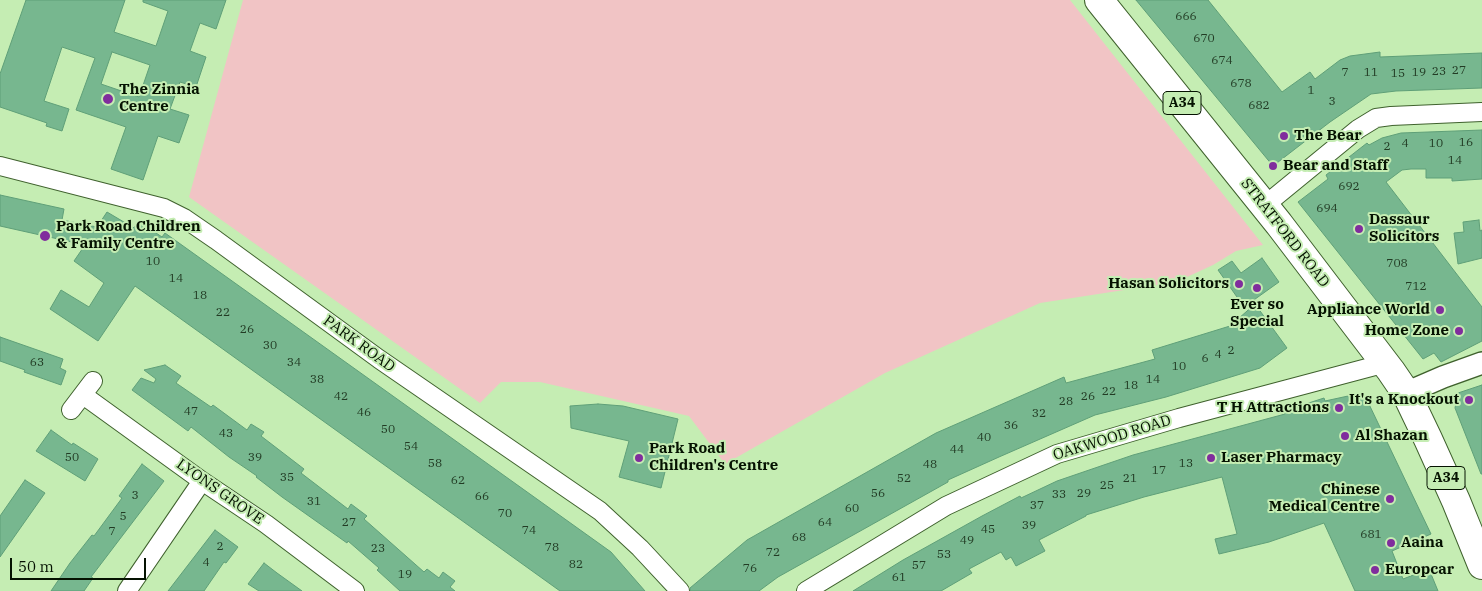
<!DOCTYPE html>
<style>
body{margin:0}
#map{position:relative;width:1482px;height:591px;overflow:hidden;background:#c5edb3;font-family:"IBM Plex Serif",serif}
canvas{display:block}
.scale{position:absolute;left:10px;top:558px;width:136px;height:22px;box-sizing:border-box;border:2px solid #051201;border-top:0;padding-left:6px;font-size:15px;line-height:18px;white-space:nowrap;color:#051201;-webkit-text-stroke:4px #c5edb3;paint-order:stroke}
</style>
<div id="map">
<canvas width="1482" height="591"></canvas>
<div class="scale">50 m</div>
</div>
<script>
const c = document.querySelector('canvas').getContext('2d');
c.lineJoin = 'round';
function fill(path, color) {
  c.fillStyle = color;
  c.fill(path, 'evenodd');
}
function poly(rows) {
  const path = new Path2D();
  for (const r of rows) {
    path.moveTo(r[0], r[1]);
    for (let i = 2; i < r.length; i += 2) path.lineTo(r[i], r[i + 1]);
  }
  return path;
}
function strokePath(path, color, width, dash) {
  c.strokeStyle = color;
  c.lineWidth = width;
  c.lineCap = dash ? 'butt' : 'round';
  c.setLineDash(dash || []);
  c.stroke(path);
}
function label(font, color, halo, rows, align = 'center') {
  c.font = font + ' "IBM Plex Serif",serif';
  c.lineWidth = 4;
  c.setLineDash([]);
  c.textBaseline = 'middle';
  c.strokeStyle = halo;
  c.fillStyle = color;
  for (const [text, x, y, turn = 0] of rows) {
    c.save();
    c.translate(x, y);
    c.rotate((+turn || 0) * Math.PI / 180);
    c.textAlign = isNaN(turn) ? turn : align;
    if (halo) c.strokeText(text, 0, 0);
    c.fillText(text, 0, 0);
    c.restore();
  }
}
const green = poly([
 [243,0,1070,0,1263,245,1236,251,1213,265,1176,282,1040,303,885,373,725,464,689,416,540,382,501,382,480,403,189,197]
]);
const building = poly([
 [26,0,125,0,114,32,156,46,168,11,143,2,143,0,226,0,216,29,200,23,190,51,206,57,196,87,180,82,170,109,189,115,179,143,158,136,143,180,111,169,126,127,76,110,95,58,62,47,44,101,69,109,62,131,46,126,47,123,0,107,0,74,26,0],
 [112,52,150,65,139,97,101,84,112,52],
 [1136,0,1208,0,1282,92,1310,72,1315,79,1340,60,1350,56,1380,52,1380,57,1482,53,1482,88,1396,91,1371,94,1330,122,1273,166,1136,0],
 [1482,130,1482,179,1452,181,1452,178,1426,178,1426,169,1411,169,1402,170,1386,182,1482,307,1482,341,1441,362,1434,353,1423,359,1298,202,1328,179,1326,175,1367,143,1369,145,1382,138,1401,133,1482,130],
 [0,195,64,209,62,220,97,227,107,212,134,228,138,221,162,237,165,233,611,552,645,591,560,591,135,286,98,341,50,309,61,290,89,307,104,283,74,261,85,245,0,226,0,195],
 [1479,220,1480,231,1482,230,1482,258,1458,264,1454,233,1464,232,1463,222,1479,220],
 [1262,258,1279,282,1244,307,1218,270,1232,261,1241,273,1262,258],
 [1255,304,1287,348,1260,368,1166,397,1095,415,999,457,948,480,948,482,778,577,759,591,690,591,690,588,747,540,936,433,1064,377,1066,383,1155,359,1152,350,1230,326,1255,304],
 [0,337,63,359,60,368,66,371,61,385,24,372,25,370,0,361,0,337],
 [165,365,181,376,176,383,211,407,213,405,247,430,251,424,264,432,261,436,304,469,301,473,348,509,351,504,367,516,364,519,424,572,427,569,439,578,443,572,455,581,450,587,455,591,400,591,377,570,379,568,348,541,347,543,282,497,256,477,257,476,229,457,191,427,188,431,132,390,141,378,154,383,156,379,144,370,165,365],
 [1482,385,1482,474,1481,474,1455,408,1458,393,1482,385],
 [1362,393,1367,400,1431,534,1392,551,1403,579,1429,569,1438,591,1355,591,1324,523,1269,542,1219,554,1215,539,1237,534,1222,477,1144,497,1086,515,1086,516,1039,540,1045,551,1016,566,1011,557,1006,560,1001,552,969,569,972,573,941,591,853,591,903,560,982,516,1020,496,1021,498,1057,481,1133,455,1285,414,1284,411,1324,398,1325,401,1362,393],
 [598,404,623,406,678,419,661,488,619,477,629,441,571,428,570,406,598,404],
 [51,430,72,445,73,443,98,459,85,481,36,451,51,430],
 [142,464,164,481,91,577,93,578,84,591,51,591,70,563,92,535,94,536,122,498,119,496,142,464],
 [25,480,45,493,0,557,0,516,25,480],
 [215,530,238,547,226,563,224,562,204,591,168,591,215,530],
 [264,563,277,573,302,591,259,591,248,584,264,563]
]);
const minor = poly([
 [0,166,164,208,184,218,216,240,379,359,600,511,640,548,680,591],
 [1264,206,1358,129,1376,118,1391,116,1482,112],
 [83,395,202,481,266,524,355,591],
 [71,410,93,381],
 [127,591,202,481],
 [806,591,946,506,1057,454,1179,418,1386,363]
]);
const tertiary = poly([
 [1406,393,1443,377,1482,363]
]);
const trunk = poly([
 [1099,0,1279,224,1391,371,1406,393,1428,439,1456,501,1482,565]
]);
const markers = [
 [108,99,6,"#802d9d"],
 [1284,136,5,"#802d9d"],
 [1273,166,5,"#802d9d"],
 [1359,229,5,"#802d9d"],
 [45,236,6,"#802d9d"],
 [1239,284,5,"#802d9d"],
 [1257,288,5,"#802d9d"],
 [1440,310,5,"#802d9d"],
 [1459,331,5,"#802d9d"],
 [1469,400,5,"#802d9d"],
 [1339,408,5,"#802d9d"],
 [1345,436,5,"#802d9d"],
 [639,458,5,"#802d9d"],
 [1211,458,5,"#802d9d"],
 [1390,499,5,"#802d9d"],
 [1391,543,5,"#802d9d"],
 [1375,570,5,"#802d9d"]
];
const numberNames = [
 ["666",1186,17],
 ["670",1204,39],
 ["674",1222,61],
 ["27",1459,71],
 ["23",1439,72],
 ["7",1345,73],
 ["11",1371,73],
 ["19",1419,73],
 ["15",1398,74],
 ["678",1241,84],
 ["1",1311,91],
 ["3",1332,102],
 ["682",1259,106],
 ["16",1466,143],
 ["4",1405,144],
 ["10",1436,144],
 ["2",1387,147],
 ["14",1455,161],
 ["692",1349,187],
 ["694",1327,209],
 ["10",153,262],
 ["708",1397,264],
 ["14",176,279],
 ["712",1416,287],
 ["18",200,296],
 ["22",223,313],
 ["26",247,330],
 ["30",270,346],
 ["2",1231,351],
 ["4",1218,355],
 ["6",1205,359],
 ["63",37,363],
 ["34",294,363],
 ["10",1179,367],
 ["38",317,380],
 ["14",1153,380],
 ["18",1131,386],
 ["22",1109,392],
 ["42",341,397],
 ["26",1088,397],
 ["28",1066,402],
 ["47",191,412],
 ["46",364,413],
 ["32",1039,414],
 ["36",1011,426],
 ["50",388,430],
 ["43",226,434],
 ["40",984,438],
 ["54",411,447],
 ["44",957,450],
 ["50",72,458],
 ["39",255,458],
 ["58",435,464],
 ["13",1186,464],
 ["48",930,465],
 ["17",1159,471],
 ["35",287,478],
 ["52",904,479],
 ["21",1130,479],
 ["62",458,481],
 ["25",1107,486],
 ["56",878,494],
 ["29",1084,494],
 ["33",1059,495],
 ["3",135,496],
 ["66",482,497],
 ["31",314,502],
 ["37",1037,506],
 ["60",852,509],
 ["70",505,514],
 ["5",123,517],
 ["27",349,523],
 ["64",825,523],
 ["39",1029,526],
 ["45",988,530],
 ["74",529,531],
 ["7",112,532],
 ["681",1371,535],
 ["68",799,538],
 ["49",967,541],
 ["2",220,547],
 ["78",552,548],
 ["23",378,549],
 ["72",773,553],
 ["53",944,555],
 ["4",206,563],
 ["82",576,565],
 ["57",919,566],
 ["76",750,569],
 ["19",405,575],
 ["61",899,578]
];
const shields = [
 [1182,103,38],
 [1446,478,38]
];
const shieldNames = [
 ["A34",1182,103],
 ["A34",1446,478]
];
const poiNames = [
 ["The Zinnia",119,90],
 ["Centre",119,107],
 ["The Bear",1294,136],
 ["Bear and Staff",1283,166],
 ["Dassaur",1369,220],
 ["Solicitors",1369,237],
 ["Park Road Children",56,227],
 ["& Family Centre",56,244],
 ["Hasan Solicitors",1229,284,"right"],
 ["Ever so",1257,305,"center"],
 ["Special",1257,322,"center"],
 ["Appliance World",1430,310,"right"],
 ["Home Zone",1449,331,"right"],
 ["It's a Knockout",1459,400,"right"],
 ["T H Attractions",1329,408,"right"],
 ["Al Shazan",1355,436],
 ["Park Road",649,449],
 ["Children's Centre",649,466],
 ["Laser Pharmacy",1221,458],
 ["Chinese",1380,490,"right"],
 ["Medical Centre",1380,507,"right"],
 ["Aaina",1401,543],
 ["Europcar",1385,570]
];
const streetNames = [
 ["STRATFORD ROAD",1285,233,52],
 ["PARK ROAD",359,344,36],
 ["OAKWOOD ROAD",1112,438,-17],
 ["LYONS GROVE",220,492,35]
];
fill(green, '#f1c4c5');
fill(building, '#77b78f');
strokePath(building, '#5f9f78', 1);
strokePath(minor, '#3f612d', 20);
strokePath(tertiary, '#3f612d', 24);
strokePath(trunk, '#3f612d', 30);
strokePath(minor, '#fff', 18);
strokePath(tertiary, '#fff', 21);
strokePath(trunk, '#fff', 28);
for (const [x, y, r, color] of markers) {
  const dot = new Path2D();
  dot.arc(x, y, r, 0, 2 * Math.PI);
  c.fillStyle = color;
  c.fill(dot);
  strokePath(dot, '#c5edb3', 2);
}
label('12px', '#223b24', null, numberNames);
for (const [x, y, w] of shields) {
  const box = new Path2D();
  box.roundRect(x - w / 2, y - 11.5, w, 23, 4);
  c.fillStyle = '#c5edb3';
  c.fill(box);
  strokePath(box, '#051201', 1);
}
label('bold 14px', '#051201', null, shieldNames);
label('bold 15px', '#051201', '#c5edb3', poiNames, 'left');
label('15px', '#051201', '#c5edb3', streetNames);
</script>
